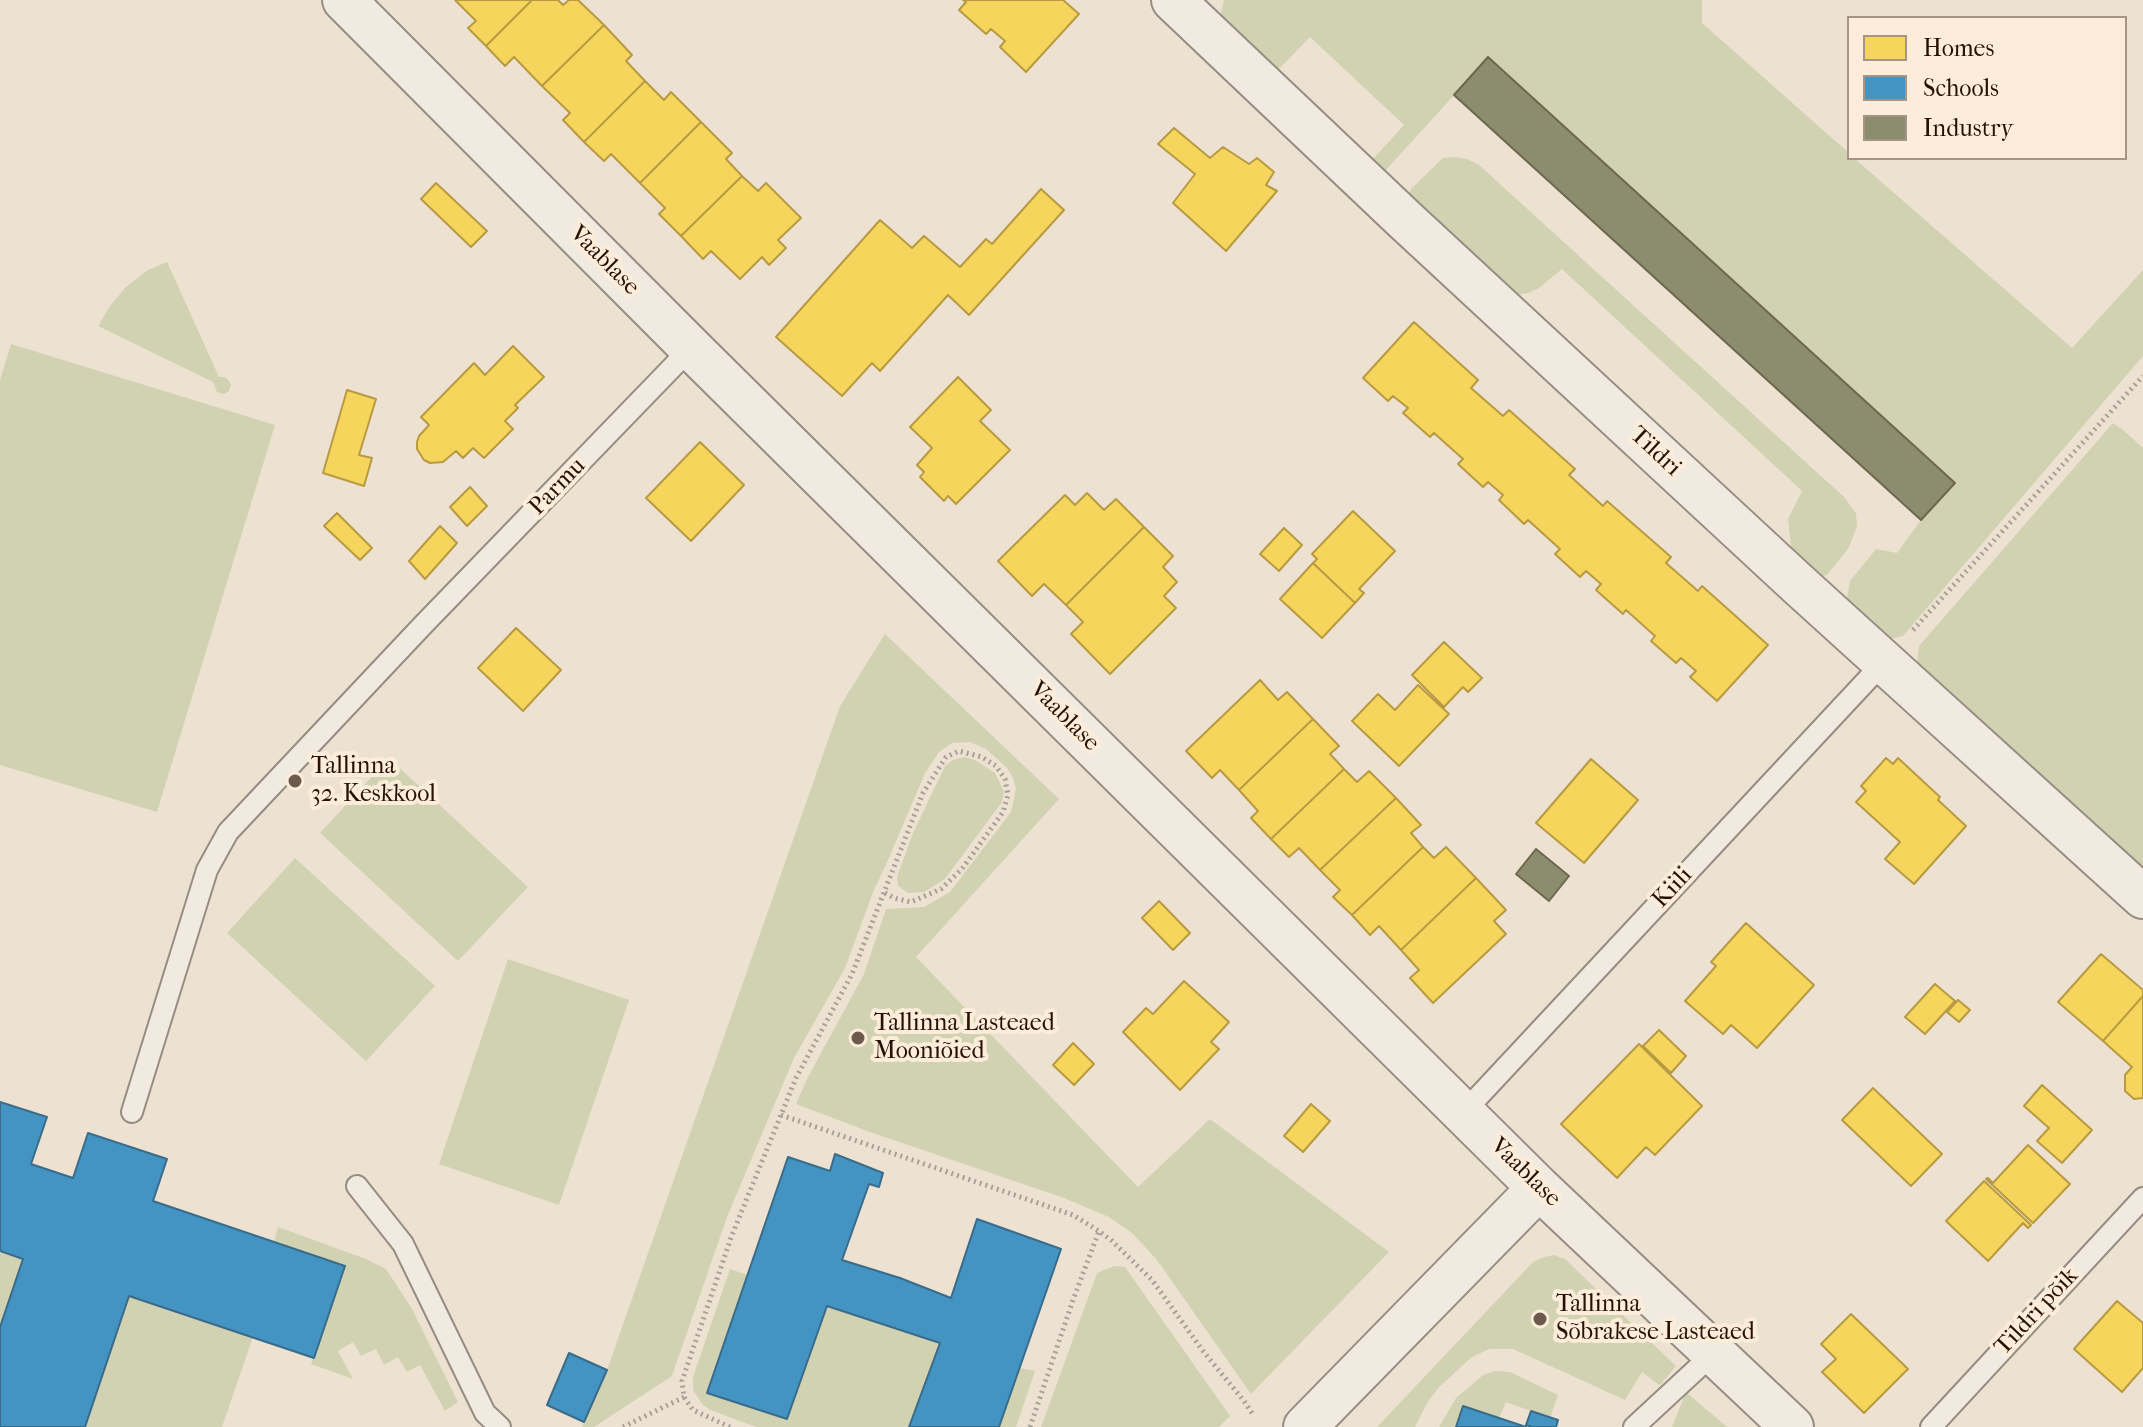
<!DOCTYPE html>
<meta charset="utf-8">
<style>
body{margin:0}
#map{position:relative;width:2143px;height:1427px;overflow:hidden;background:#ede2d1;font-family:"IM FELL French Canon",serif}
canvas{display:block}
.legend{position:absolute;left:1847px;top:16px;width:280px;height:144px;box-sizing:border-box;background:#fbedd9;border:2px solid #a69584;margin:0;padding:10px 14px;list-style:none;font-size:24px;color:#261104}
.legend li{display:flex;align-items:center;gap:16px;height:40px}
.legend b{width:40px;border:2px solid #a69584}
</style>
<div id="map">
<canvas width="2143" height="1427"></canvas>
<ul class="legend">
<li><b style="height:22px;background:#f6d55c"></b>Homes</li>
<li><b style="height:22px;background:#4393c3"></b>Schools</li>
<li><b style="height:22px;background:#8c8c6e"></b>Industry</li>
</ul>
</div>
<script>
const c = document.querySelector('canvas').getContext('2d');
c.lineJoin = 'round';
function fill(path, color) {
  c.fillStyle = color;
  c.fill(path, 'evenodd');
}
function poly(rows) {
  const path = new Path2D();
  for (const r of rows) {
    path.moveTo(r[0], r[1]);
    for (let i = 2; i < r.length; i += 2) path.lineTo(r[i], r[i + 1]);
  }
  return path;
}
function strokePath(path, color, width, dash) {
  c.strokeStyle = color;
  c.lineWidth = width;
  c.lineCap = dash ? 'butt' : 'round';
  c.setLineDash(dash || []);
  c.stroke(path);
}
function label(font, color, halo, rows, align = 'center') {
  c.font = font + ' "IM FELL French Canon",serif';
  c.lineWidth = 8;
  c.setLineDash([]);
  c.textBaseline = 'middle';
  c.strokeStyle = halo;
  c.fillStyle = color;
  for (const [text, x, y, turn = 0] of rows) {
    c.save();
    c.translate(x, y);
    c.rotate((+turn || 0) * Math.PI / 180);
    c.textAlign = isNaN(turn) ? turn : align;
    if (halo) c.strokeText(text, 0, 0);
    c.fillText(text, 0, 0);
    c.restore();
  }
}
const green = poly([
 [1224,0,1702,0,1702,23,1849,153,1849,158,1854,158,2072,348,2143,270,2143,356,1903,636,1886,640,1846,604,1850,581,1876,549,1897,553,1921,520,1955,482,1488,58,1385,171,1375,168,1372,160,1404,125,1310,37,1276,72,1218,25],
 [1454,157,1467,159,1479,165,1844,497,1856,513,1857,527,1848,549,1827,575,1820,577,1803,564,1791,546,1788,519,1802,491,1562,269,1539,288,1528,293,1517,295,1508,291,1407,199,1411,189,1443,158],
 [167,262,219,377,225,377,229,381,231,385,229,391,224,394,217,392,213,382,98,326,110,306,126,287,148,270],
 [11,344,275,425,157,812,0,765,0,380],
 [2113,423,2123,430,2143,448,2143,873,1916,670,1919,646],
 [885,634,1059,799,916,957,1138,1187,1210,1119,1389,1252,1251,1394,1157,1260,1132,1233,1109,1217,1064,1198,867,1131,796,1104,807,1079,864,974,886,909,924,907,950,892,1011,812,1016,789,1013,778,1007,768,986,749,970,742,952,743,939,752,925,773,889,858,874,890,845,968,794,1058,727,1217,672,1376,594,1427,582,1427,607,1370,840,706],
 [964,757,975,760,995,773,1004,792,1002,802,945,879,924,892,908,893,898,886,897,877,913,833,945,766,953,760],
 [389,758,528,887,458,961,320,833],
 [295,858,435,986,366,1061,227,933],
 [508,959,629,1000,559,1205,439,1164],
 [278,1227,366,1259,386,1269,412,1309,458,1402,445,1411,420,1365,407,1372,398,1357,384,1365,376,1349,361,1356,353,1342,338,1351,353,1379,311,1364,345,1266,274,1242],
 [0,1251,23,1259,0,1327],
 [1554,1255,1565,1259,1676,1366,1661,1384,1659,1385,1642,1372,1625,1400,1513,1349,1489,1349,1472,1357,1439,1387,1427,1403,1415,1427,1377,1427,1533,1262,1544,1257],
 [1114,1266,1125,1267,1230,1416,1219,1427,1041,1427,1097,1273],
 [730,1269,748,1275,708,1394,787,1419,827,1306,940,1343,909,1427,756,1427,710,1410,702,1404,693,1390,693,1377],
 [129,1296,253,1337,222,1427,85,1427],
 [1020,1368,1035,1371,1016,1427,999,1427],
 [1495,1371,1510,1372,1558,1395,1550,1418,1506,1402,1499,1418,1463,1406,1456,1427,1439,1427,1456,1398,1483,1375],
 [1686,1392,1727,1427,1672,1427]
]);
const homes = poly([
 [455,0,532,0,486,46,468,28,476,21,455,0],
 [532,0,558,0,563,5,569,0,578,0,604,25,542,86,514,57,505,66,486,46,532,0],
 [963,0,1063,0,1079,14,1026,72,1000,47,1005,41,991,29,986,34,959,10,966,2,963,0],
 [604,25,632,55,626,61,645,81,584,142,563,120,570,113,542,86,604,25],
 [645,81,664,100,671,92,701,122,640,183,611,154,604,161,584,142,645,81],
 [701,122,732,153,726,159,742,176,681,236,659,214,665,208,640,183,701,122],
 [1174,128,1210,158,1223,147,1249,164,1257,158,1274,172,1266,185,1277,191,1226,251,1173,203,1195,174,1158,144,1174,128],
 [742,176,758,191,766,183,801,218,778,240,786,248,769,265,762,257,740,279,711,251,703,259,681,236,742,176],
 [436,183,487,231,471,247,421,199,436,183],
 [1041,189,1064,210,969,315,948,295,880,371,872,363,842,396,776,337,880,220,912,248,924,236,960,267,986,239,992,244,1041,189],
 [1414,322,1478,380,1471,388,1503,416,1509,410,1575,469,1569,475,1603,506,1607,501,1671,557,1666,563,1698,591,1702,586,1768,645,1717,701,1690,677,1696,671,1681,658,1676,663,1651,641,1655,636,1626,610,1623,614,1596,590,1601,584,1586,571,1580,577,1555,554,1560,549,1528,520,1524,524,1499,500,1503,495,1488,482,1483,487,1458,464,1463,459,1434,433,1430,437,1403,413,1408,408,1393,396,1388,401,1363,378,1414,322],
 [513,346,544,377,515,405,518,408,505,421,513,429,484,458,473,448,463,458,456,451,443,462,430,463,424,460,417,449,417,442,419,436,429,425,421,417,474,363,485,375,513,346],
 [958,377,991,410,980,421,1010,450,956,504,948,496,944,501,920,477,924,472,917,465,932,448,910,427,958,377],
 [347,390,376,399,359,455,372,458,364,486,323,473,347,390],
 [700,442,744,485,691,541,646,498,700,442],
 [470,487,487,506,467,526,450,507,470,487],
 [1087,493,1104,510,1116,499,1144,527,1066,605,1044,584,1032,596,998,561,1065,495,1075,505,1087,493],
 [1353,511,1395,551,1359,589,1364,593,1355,603,1313,563,1317,559,1312,554,1353,511],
 [337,513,372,548,360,560,324,526,337,513],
 [440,526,457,543,425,579,409,561,440,526],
 [1144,527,1173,556,1163,567,1177,582,1164,596,1176,608,1110,674,1071,634,1083,622,1066,605,1144,527],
 [1284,528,1302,545,1279,571,1260,554,1284,528],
 [1313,563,1355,603,1322,638,1280,599,1313,563],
 [516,628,561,670,523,711,478,668,516,628],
 [1444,642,1482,678,1468,692,1463,687,1444,707,1412,675,1444,642],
 [1260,680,1278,700,1287,692,1313,719,1239,790,1220,770,1212,778,1186,751,1260,680],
 [1418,685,1449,714,1399,766,1352,721,1378,694,1395,710,1418,685],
 [1313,719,1339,746,1330,754,1344,769,1271,839,1251,818,1258,811,1239,790,1313,719],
 [1886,758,1893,764,1898,758,1940,797,1938,800,1966,826,1914,884,1885,859,1900,842,1856,802,1866,791,1861,786,1886,758],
 [1591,759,1638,800,1584,863,1536,823,1591,759],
 [1344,769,1357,782,1369,771,1396,798,1320,870,1299,848,1289,857,1271,839,1344,769],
 [1396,798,1421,825,1411,833,1423,847,1352,915,1333,897,1340,890,1320,870,1396,798],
 [1423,847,1434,858,1446,847,1476,878,1401,950,1379,926,1370,935,1352,915,1423,847],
 [1476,878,1506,910,1494,921,1506,934,1433,1003,1410,978,1419,970,1401,950,1476,878],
 [1159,901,1190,933,1173,950,1142,918,1159,901],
 [1746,923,1814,985,1757,1048,1731,1025,1723,1034,1685,1001,1716,966,1711,962,1746,923],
 [2101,954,2143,990,2143,996,2103,1041,2058,1002,2101,954],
 [1184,981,1229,1022,1211,1042,1219,1049,1180,1090,1123,1032,1146,1008,1153,1014,1184,981],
 [1935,984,1955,1001,1925,1034,1905,1017,1935,984],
 [2143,996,2143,1098,2134,1099,2125,1091,2125,1075,2132,1067,2103,1041,2143,996],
 [1958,1000,1970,1010,1959,1022,1947,1012,1958,1000],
 [1659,1030,1686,1056,1671,1073,1643,1046,1659,1030],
 [1073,1043,1094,1064,1074,1085,1053,1065,1073,1043],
 [1639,1044,1702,1106,1655,1155,1646,1147,1617,1178,1561,1124,1639,1044],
 [2042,1085,2092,1130,2062,1163,2037,1141,2049,1128,2024,1106,2042,1085],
 [1873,1088,1942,1154,1911,1186,1842,1120,1873,1088],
 [1311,1104,1330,1121,1303,1152,1284,1136,1311,1104],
 [2028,1145,2070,1184,2033,1223,1986,1179,1988,1178,1993,1183,2028,1145],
 [1984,1181,2031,1225,2028,1228,2023,1223,1988,1261,1946,1221,1984,1181],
 [2117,1301,2143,1323,2143,1368,2122,1392,2074,1349,2117,1301],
 [1851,1314,1908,1369,1864,1413,1822,1372,1836,1359,1821,1344,1851,1314]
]);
const schools = poly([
 [0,1102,47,1117,31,1164,73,1178,88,1133,167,1159,153,1201,345,1266,314,1358,129,1296,85,1427,0,1427,0,1327,23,1259,0,1251,0,1102],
 [835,1154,883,1173,879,1187,869,1184,842,1260,900,1278,951,1298,977,1219,1061,1249,999,1427,909,1427,940,1343,827,1306,787,1419,707,1393,788,1157,830,1171,835,1154],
 [569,1353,607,1370,584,1422,547,1405,569,1353],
 [1463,1406,1526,1427,1456,1427,1463,1406],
 [1531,1411,1558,1420,1556,1427,1532,1427,1526,1425,1531,1411]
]);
const industry = poly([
 [1488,57,1955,483,1921,520,1454,95,1488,57],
 [1536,849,1569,876,1549,901,1516,874,1536,849]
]);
const path = poly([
 [1913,630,2143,376],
 [781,1115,1073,1215,1099,1231,1112,1241,1152,1280,1203,1351,1244,1401,1254,1416],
 [623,1427,684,1397],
 [730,1427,693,1410,684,1397,682,1381,732,1235,796,1078,852,974,923,793,946,757,959,751,982,757,996,766,1005,779,1008,795,1003,812,962,869,941,889,911,902,894,898,885,893],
 [1030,1427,1073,1300,1099,1231]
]);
const service = poly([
 [132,1112,207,870,228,832,423,625,691,348],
 [1463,1113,1883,663],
 [357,1186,403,1244,485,1413,500,1427],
 [1634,1427,1714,1353],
 [1931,1427,2143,1198]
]);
const minor = poly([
 [344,0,691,348,1539,1188,1792,1427],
 [1173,0,1404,219,1798,584,2143,897],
 [1305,1427,1539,1188]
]);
const markers = [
 [295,781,8,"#6c5a4c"],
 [858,1038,8,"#6c5a4c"],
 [1540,1319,8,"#6c5a4c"]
];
const streetNames = [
 ["Vaablase",604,261,45],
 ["Tildri",1655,452,43],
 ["Parmu",558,487,-46],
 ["Vaablase",1064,717,45],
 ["Kiili",1673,888,-47],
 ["Vaablase",1525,1173,44],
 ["Tildri põik",2037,1312,-47]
];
const poiNames = [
 ["Tallinna",311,767],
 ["32. Keskkool",311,795],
 ["Tallinna Lasteaed",874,1024],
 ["Mooniõied",874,1052],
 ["Tallinna",1556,1305],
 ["Sõbrakese Lasteaed",1556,1333]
];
fill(green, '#d1d2b1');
fill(homes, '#f6d55c');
strokePath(homes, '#b89a42', 2);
fill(schools, '#4393c3');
strokePath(schools, '#3a6c8a', 2);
fill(industry, '#8c8c6e');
strokePath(industry, '#6d674e', 2);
strokePath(service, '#968d82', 24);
strokePath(minor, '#968d82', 46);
strokePath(path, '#a7a199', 5, [2, 4]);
strokePath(service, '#f0eae1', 20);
strokePath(minor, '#f0eae1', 42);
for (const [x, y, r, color] of markers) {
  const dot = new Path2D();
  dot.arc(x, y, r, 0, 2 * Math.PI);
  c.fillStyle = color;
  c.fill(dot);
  strokePath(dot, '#fbedd9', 3);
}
label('24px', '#261104', '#fbedd9', streetNames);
label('24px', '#261104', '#fbedd9', poiNames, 'left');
</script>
